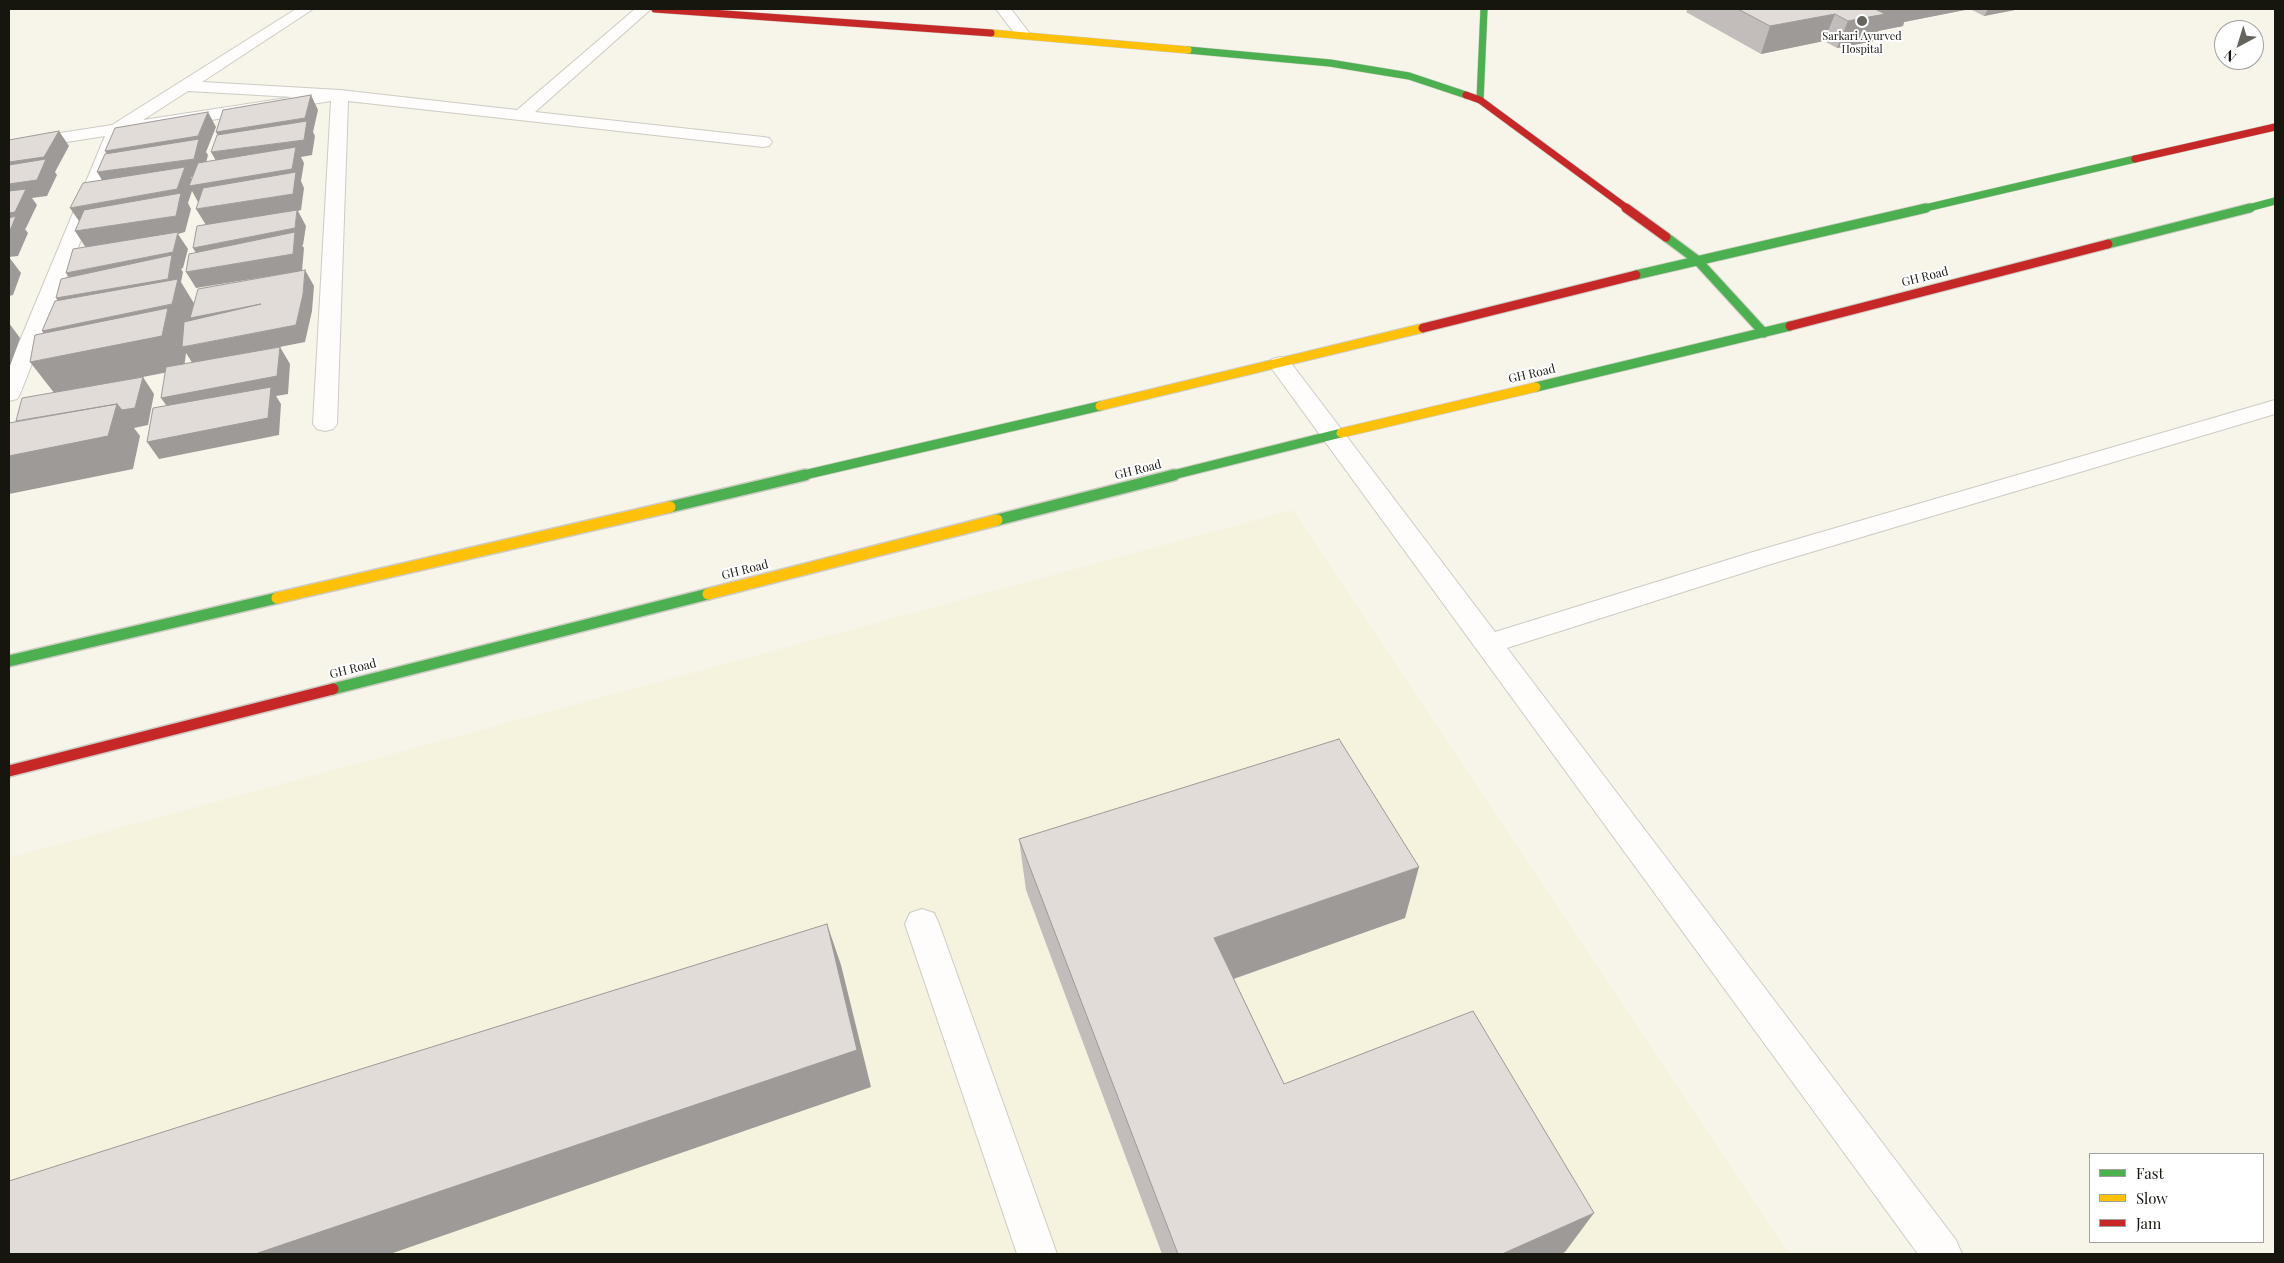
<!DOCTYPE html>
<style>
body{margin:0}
#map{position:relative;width:2284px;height:1263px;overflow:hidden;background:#f7f4ea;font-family:"Playfair Display",serif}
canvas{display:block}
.frame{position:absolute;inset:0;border:10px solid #16150e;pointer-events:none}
.legend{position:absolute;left:2089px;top:1153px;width:175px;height:90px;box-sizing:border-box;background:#fff;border:1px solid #a2a19f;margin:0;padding:6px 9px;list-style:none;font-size:15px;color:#16150e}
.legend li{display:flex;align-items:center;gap:10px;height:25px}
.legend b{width:25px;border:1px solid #a2a19f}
.north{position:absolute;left:2214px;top:20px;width:50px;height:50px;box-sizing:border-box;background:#fff;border:1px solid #a2a19f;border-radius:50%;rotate:219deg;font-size:14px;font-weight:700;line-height:20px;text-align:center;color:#16150e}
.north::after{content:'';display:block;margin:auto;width:18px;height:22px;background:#65635b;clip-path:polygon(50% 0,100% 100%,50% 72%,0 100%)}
</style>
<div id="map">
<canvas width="2284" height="1263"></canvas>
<div class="frame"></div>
<ul class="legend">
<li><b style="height:6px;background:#4caf50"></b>Fast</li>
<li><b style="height:6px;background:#ffc107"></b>Slow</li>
<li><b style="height:6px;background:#c62828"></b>Jam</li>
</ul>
<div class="north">N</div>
</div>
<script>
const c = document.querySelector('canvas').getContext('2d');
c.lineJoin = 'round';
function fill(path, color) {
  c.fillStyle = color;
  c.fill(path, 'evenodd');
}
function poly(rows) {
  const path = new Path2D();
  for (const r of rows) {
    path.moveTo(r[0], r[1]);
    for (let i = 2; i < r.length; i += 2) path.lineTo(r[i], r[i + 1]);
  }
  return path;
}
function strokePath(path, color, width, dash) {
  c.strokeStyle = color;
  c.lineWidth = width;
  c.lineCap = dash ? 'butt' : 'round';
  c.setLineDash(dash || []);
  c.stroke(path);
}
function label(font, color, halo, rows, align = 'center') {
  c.font = font + ' "Playfair Display",serif';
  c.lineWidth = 4;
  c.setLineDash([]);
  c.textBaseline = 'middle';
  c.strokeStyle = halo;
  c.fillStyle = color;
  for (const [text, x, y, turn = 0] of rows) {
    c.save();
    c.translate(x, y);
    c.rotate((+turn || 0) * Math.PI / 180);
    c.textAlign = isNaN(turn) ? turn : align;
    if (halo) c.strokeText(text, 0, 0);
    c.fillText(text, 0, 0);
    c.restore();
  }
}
const built = poly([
 [1293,510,1789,1254,9,1254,9,858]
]);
const lane = poly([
 [922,909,934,913,939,924,1057,1254,1017,1254,905,924,910,913,922,909]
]);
const street = poly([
 [296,9,313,9,202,82,340,90,517,110,635,9,651,9,535,112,763,137,769,138,772,142,769,146,763,147,348,101,337,424,333,429,325,431,317,429,313,424,331,101,123,134,20,394,17,399,9,401,9,367,105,136,9,151,9,141,112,125,296,9],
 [188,91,293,97,143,120,188,91],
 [996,9,1011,9,1031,35,1028,38,1018,38,996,9],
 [1280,357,1288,359,1495,632,1753,552,2275,400,2275,414,1771,564,1507,648,1956,1240,1962,1254,1918,1254,1272,369,1269,364,1272,359,1280,357]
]);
const fastFar2 = poly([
 [1188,50,1330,63,1409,76,1466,95],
 [1480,100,1484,9],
 [1921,209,2135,159],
 [2245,209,2275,201]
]);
const fastFar1 = poly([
 [1666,237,1697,260,1764,333],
 [2108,244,2250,208],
 [1636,275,1926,208],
 [1536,387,1790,326],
 [800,476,1100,406],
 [1169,476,1341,433]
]);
const fast = poly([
 [670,507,805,475],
 [997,520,1174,475],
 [9,661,277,598],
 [333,689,708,594]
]);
const slowFar2 = poly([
 [991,33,1188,50]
]);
const slowFar1 = poly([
 [1100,406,1423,328],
 [1341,433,1536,387]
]);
const slow = poly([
 [708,594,997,520],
 [277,598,670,507]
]);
const jamFar2 = poly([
 [655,9,991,33],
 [1466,95,1480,100,1628,209],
 [2135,159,2275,127]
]);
const jamFar1 = poly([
 [1626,208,1666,237],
 [1790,326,2108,244],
 [1423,328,1636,275]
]);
const jam = poly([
 [9,771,333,689]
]);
const wall = poly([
 [1688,9,2020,9,1984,16,1970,9,1904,22,1903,26,1878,31,1874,41,1837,48,1824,41,1761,54,1686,12],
 [1019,839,1405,918,1234,979,1284,1084,1565,1252,1560,1254,1162,1254,1026,890]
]);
const shadedWall = poly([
 [1871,9,1970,9,1904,22,1903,26,1878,31,1874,41,1837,48,1848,21],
 [1988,9,2020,9,1984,16],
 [1835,14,1824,41,1761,54,1770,26],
 [311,95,318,110,313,132,315,136,312,155,301,157,304,163,301,181,304,188,301,210,298,211,306,226,303,245,302,245,304,248,302,271,196,288,186,272,293,254,294,247,203,265,193,248,295,228,297,211,206,225,196,209,293,194,294,186,198,202,192,191,188,203,191,209,185,232,178,234,188,249,183,268,181,269,183,272,181,282,198,310,197,316,261,304,271,321,201,335,195,326,193,336,187,337,189,340,188,346,296,325,303,294,305,270,314,286,312,311,305,342,193,364,186,353,184,369,55,394,30,362,61,356,42,331,172,304,174,296,68,314,56,298,168,279,169,271,77,289,66,273,173,252,177,234,86,248,75,231,176,216,178,207,81,224,70,208,177,189,181,178,107,188,97,172,194,159,195,154,115,166,105,151,198,136,208,112,216,127,206,152,208,155,203,175,191,177,194,183,193,185,292,169,294,158,220,168,211,152,304,140,305,135,224,147,216,132,305,118],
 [59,131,69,146,55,172,57,175,47,196,32,198,37,205,26,228,25,229,28,233,18,256,9,257,21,273,13,295,9,296,9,162],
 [9,323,20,338,10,366,9,367],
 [280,347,290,364,288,394,276,396,281,404,279,435,159,459,147,442,173,415,161,398],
 [143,377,154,394,148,425,134,428,140,436,133,469,9,494,9,456,117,404],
 [1419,867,1405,918,1210,987,1214,938],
 [827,924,841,965,871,1087,390,1254,255,1254],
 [1594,1213,1565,1252,1560,1254,1502,1254]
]);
const building = poly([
 [1738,9,1875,9,1885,14,1848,21,1835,14,1770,26,1738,9],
 [311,95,305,118,216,132,223,110,311,95],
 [208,112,198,136,105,151,115,128,208,112],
 [307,121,304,140,211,152,217,135,307,121],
 [59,131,44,157,9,162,9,140,59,131],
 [199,139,194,159,97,172,105,154,199,139],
 [296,147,292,169,189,186,198,163,296,147],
 [46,159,37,180,9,184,9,165,46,159],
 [185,167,177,189,70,208,83,183,185,167],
 [296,172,293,194,196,209,203,188,296,172],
 [26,189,15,212,9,213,9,191,26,189],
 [181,193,176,216,75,231,84,210,181,193],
 [297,210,295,228,193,248,197,226,297,210],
 [16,216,9,233,9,218,16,216],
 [178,232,173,252,66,273,73,249,178,232],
 [295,232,293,254,186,272,189,254,295,232],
 [172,255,168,279,56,298,61,279,172,255],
 [305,270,303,294,296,325,182,347,184,322,261,304,190,318,198,289,305,270],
 [178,279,172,304,42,331,55,301,178,279],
 [168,308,162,336,30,362,35,335,168,308],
 [280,347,277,376,161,398,166,367,280,347],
 [143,377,135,408,122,410,117,404,16,421,22,398,143,377],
 [271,387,268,418,147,442,153,408,271,387],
 [117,404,108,436,9,456,9,423,117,404],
 [1339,739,1419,867,1214,938,1284,1084,1473,1011,1594,1213,1502,1254,1178,1254,1019,839,1339,739],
 [827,924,857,1050,255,1254,9,1254,9,1181,361,1069,827,924]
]);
const markers = [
 [1862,21,6,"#65635b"]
];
const farPoinames = [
 ["Sarkari Ayurved",1862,37],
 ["Hospital",1862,50]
];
const streetNames = [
 ["GH Road",1925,277,-14],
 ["GH Road",1532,374,-13],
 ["GH Road",1138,470,-14],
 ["GH Road",745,570,-14],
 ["GH Road",353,669,-14]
];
fill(built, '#f5f2de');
strokePath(lane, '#cdcbc3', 2);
strokePath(street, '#cdcbc3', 2);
strokePath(fastFar2, '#cdcbc3', 8);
strokePath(fastFar1, '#cdcbc3', 11);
strokePath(fast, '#cdcbc3', 14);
strokePath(slowFar2, '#cdcbc3', 8);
strokePath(slowFar1, '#cdcbc3', 11);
strokePath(slow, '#cdcbc3', 14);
strokePath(jamFar2, '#cdcbc3', 8);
strokePath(jamFar1, '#cdcbc3', 11);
strokePath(jam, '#cdcbc3', 14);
fill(lane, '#fefdfc');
fill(street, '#fefdfc');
strokePath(fastFar2, '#4caf50', 7);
strokePath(fastFar1, '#4caf50', 9);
strokePath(fast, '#4caf50', 11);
strokePath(slowFar2, '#ffc107', 7);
strokePath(slowFar1, '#ffc107', 9);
strokePath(slow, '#ffc107', 11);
strokePath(jamFar2, '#c62828', 7);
strokePath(jamFar1, '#c62828', 9);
strokePath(jam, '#c62828', 11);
fill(wall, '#c2bdbb');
fill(shadedWall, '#9e9a98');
fill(building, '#e2dcd9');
strokePath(building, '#9e9a98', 1);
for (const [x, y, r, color] of markers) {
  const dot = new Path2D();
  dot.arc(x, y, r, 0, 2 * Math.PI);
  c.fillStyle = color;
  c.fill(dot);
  strokePath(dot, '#fff', 2);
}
label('11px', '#16150e', '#fff', farPoinames);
label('12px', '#16150e', '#fff', streetNames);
</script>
